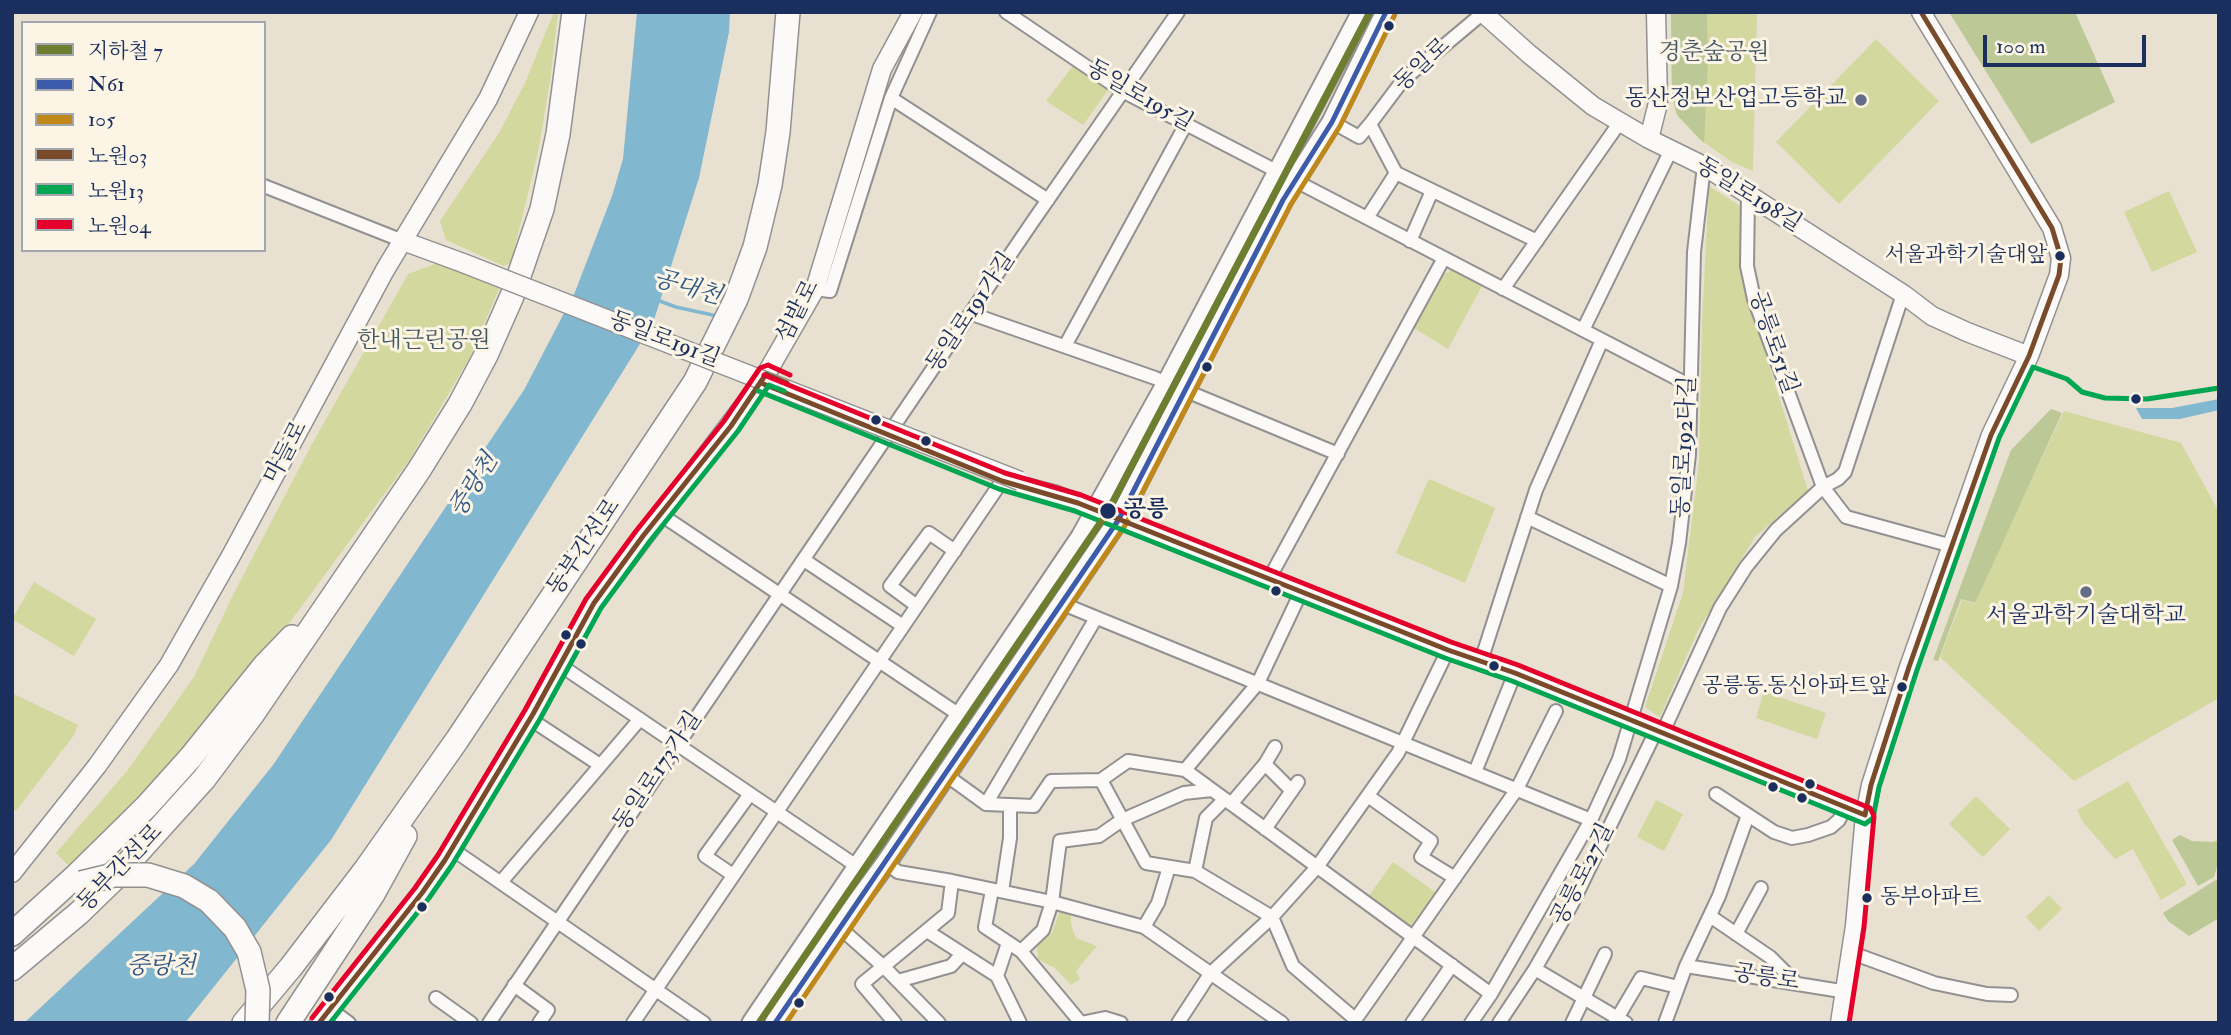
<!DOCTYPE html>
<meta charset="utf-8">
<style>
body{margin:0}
#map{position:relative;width:2231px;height:1035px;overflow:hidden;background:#e8e0d0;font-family:"IM FELL Double Pica","Noto Serif KR",serif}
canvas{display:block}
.frame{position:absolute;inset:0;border:14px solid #1b2f5e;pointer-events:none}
.legend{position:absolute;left:21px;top:21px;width:245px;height:231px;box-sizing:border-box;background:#fcf5e5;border:2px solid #a2a6af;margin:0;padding:9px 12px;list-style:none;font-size:21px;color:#1b2f5e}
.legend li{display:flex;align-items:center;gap:14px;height:35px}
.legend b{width:35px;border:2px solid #a2a6af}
.scale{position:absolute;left:1983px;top:35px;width:163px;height:32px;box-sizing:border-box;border:4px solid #1b2f5e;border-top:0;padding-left:9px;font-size:21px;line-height:24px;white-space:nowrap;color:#1b2f5e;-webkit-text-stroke:5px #fcf5e5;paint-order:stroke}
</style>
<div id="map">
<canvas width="2231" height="1035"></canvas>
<div class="frame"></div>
<ul class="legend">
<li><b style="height:9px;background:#6e7e31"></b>지하철 7</li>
<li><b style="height:9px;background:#3d5bab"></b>N61</li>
<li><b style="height:9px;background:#c08818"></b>105</li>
<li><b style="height:9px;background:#7a4b2a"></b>노원03</li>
<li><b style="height:9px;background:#00a651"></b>노원13</li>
<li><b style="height:9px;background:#e4002b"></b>노원04</li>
</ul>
<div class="scale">100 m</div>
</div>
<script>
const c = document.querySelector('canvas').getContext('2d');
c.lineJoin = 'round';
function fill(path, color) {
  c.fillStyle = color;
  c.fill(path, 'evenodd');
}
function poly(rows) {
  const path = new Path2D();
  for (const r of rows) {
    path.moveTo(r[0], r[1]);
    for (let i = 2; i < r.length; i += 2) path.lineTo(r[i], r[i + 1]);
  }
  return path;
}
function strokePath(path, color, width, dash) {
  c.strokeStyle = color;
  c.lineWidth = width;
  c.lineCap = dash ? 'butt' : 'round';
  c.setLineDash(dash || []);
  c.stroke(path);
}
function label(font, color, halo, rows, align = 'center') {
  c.font = font + ' "IM FELL Double Pica","Noto Serif KR",serif';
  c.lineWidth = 6;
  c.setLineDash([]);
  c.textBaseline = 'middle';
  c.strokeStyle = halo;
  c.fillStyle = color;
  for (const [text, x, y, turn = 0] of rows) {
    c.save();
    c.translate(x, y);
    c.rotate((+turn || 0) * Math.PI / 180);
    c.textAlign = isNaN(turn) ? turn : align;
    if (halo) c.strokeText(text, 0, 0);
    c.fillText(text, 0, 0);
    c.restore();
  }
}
const green = poly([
 [554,12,558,13,550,81,538,152,511,263,504,266,446,240,440,221,499,133,525,83],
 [1671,12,1757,12,1753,171,1732,162,1699,139,1677,115,1672,96],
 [1876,39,1939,101,1839,204,1776,142],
 [1073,66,1108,90,1083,125,1046,101],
 [1709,186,1743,208,1740,270,1808,491,1755,537,1698,630,1660,717,1645,707,1683,593,1699,462,1702,323],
 [2169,191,2197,252,2152,272,2124,212],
 [438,263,500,287,469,359,410,459,290,622,207,724,130,818,71,868,56,853,127,771,194,677,234,593,312,444,408,274],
 [1453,269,1483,284,1448,349,1411,326,1438,278],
 [2064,411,2181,443,2219,512,2219,698,2074,781,1940,657,1962,600,1975,604,1988,572],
 [1429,479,1495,508,1465,583,1396,553],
 [34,582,96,619,74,656,12,619],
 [1764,692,1826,713,1817,739,1756,718],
 [12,693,78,725,74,735,16,811,12,809],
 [2128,781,2187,884,2161,900,2133,849,2115,859,2083,822,2077,810],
 [1976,796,2010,829,1983,857,1949,824],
 [1656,800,1683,814,1664,851,1637,837],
 [1393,862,1438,894,1412,932,1366,900],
 [2049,895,2062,909,2039,931,2026,917],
 [1060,911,1071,911,1071,925,1076,938,1097,946,1076,971,1080,979,1071,985,1055,968,1038,959,1037,945,1052,933]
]);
const forest = poly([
 [1671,12,1707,12,1708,60,1704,143,1677,115,1672,96],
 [1949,12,2075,12,2115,102,2031,144],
 [2051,409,2062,413,1975,603,1961,599,1938,661,1933,660,2011,450],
 [2180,835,2192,841,2213,842,2219,840,2219,860,2214,877,2198,886,2172,840],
 [2219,878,2219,918,2189,936,2168,921,2163,913]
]);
const water = poly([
 [637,12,730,12,729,32,699,178,653,323,331,840,185,1023,24,1023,194,864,273,765,524,390,575,292,612,196,623,159],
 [2219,399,2219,410,2180,419,2142,419,2136,408,2172,408]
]);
const stream = poly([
 [657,300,676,307,717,316]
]);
const street = poly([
 [1006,12,1124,92,1691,386],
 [1483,13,1403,80,1370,124,1396,173,1537,241],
 [891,98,1048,200],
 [1332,122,1359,137,1370,124],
 [264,186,403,241],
 [1367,218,1396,173],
 [1410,241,1432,191],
 [815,289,830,291,891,98,930,12],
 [1503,289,1620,122],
 [1903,294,1845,472,1838,479,1823,487,1846,517,1952,546],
 [972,314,1155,378,1338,454],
 [1583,330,1671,150],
 [1065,346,1186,124],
 [660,514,961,716],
 [1527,517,1671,586],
 [804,560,903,626],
 [1269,579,1444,258],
 [1063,604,1591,820],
 [917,606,890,586,929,533,955,551],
 [1481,661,1536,490,1602,340],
 [560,665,858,867],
 [530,719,600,765],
 [1662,734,1720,608,1746,567,1776,530,1823,487,1754,299,1747,266,1748,195],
 [1265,764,1292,791],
 [1185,770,1258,683,1301,592],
 [1475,772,1515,673],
 [946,775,986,804,1034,806,1051,781,1101,780],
 [1716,794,1774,832,1792,838,1808,835,1831,827,1839,820,1845,807],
 [1368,796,1431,841,1421,857,1455,878],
 [986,804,1096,618],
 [1231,804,1265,764,1275,747],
 [1265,829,1298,782],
 [452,849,704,1023],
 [886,863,898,872,952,881,1052,902,1144,927,1282,1023],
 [1195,871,1206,818,1225,799],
 [733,875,705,856,750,794],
 [501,882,640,719],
 [992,890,985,927,1021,951,1081,1023,1105,1018,1121,1023],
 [1002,891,1010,838,1010,805],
 [1710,916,1770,957,1797,984],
 [839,927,884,967,939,1023],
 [1144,927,1158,903,1169,867],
 [927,931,997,976,1020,1023],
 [1736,934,1761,888],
 [1021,951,1043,930,1052,902,1060,841,1099,836,1122,820,1184,793,1212,790],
 [1852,953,1934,983,1987,994,2011,995],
 [1686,966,1847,992],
 [1535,969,1626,1023],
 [997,976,1008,943],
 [898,981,951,966,962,954],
 [514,985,548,1010,539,1023],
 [436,998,471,1023],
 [330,1009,349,1023],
 [1355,1019,1293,966,1272,917,1195,871,1146,863,1101,780,1128,761,1185,770,1491,994],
 [1615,1022,1641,978,1678,987],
 [489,1023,1031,224,1178,12],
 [633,1023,1002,481],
 [895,1023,862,984,948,913,952,881],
 [1178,1023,1210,974,1272,917,1317,867,1398,753,1448,650],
 [1353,1023,1517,789,1556,711],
 [1412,1023,1452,965],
 [1471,1023,1491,994,1591,820,1619,759,1671,586,1679,543,1689,454,1694,252,1704,166],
 [1499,1023,1535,969,1572,904,1656,731],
 [1572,1023,1605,954],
 [1665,1023,1686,966,1719,896,1748,815]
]);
const secondary = poly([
 [1482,12,1529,54,1593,106,1649,139,1704,166,1903,294,1932,316,1967,332,2029,356],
 [1649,139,1658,103,1656,12],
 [403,241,463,263],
 [1005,482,1056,495,1097,511,1448,650,1515,673,1865,815],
 [12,873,97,766,169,665,232,554,385,270,488,99,529,12],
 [319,1023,422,893,445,860,533,714,594,603,761,383,815,289,882,69,913,12],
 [1840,1023,1855,926,1865,815,1871,785,1909,667,1991,435,2029,356,2059,275,2061,258,2052,228,1921,12]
]);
const primary = poly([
 [752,1023,1081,537,1167,383,1362,12],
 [775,1023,839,927,886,863,1119,519,1283,200,1332,122,1386,12]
]);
const highway = poly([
 [12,934,77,875,147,806,191,757,265,665,292,637],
 [12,969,79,913,112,881,204,779,252,715,419,470,460,404,486,355,512,296,542,209,558,134,574,12],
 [244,1023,291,967,366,869,457,740,695,382,736,299,755,247,770,185,778,132,788,12],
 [288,1023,373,894,405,836]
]);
const secondaryBridge = poly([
 [463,263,1020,481]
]);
const highwayBridge = poly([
 [81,883,114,875,148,875,184,886,209,901,235,928,249,952,258,990,257,1023]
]);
const bus1 = poly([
 [775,1023,1119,519,1283,200,1332,122,1386,12]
]);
const bus2 = poly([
 [786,1023,1126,524,1291,204,1340,126,1394,16]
]);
const bus3 = poly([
 [761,383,1002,481,1078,503,1448,650,1515,673,1865,815,1871,785,1909,667,1991,435,2029,356,2059,275,2061,258,2052,228,1921,12],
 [319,1023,422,893,445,860,533,714,594,603,643,536,731,426,766,374,787,383]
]);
const bus4 = poly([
 [758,391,999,489,1075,511,1445,658,1512,681,1865,824,1873,818,1879,787,1917,670,1999,438,2033,367,2067,379,2082,392,2105,398,2147,399,2219,388],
 [330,1023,429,898,452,865,540,719,601,608,650,541,738,431,769,385,784,391]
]);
const bus5 = poly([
 [764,375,1005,473,1081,495,1451,642,1518,665,1870,808,1874,816,1864,927,1849,1023],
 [312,1018,415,888,438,855,525,710,586,599,636,531,724,421,760,368,768,365,790,375]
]);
const metro1 = poly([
 [759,1023,1107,513,1370,12]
]);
const markers = [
 [1389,26,6,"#1b2f5e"],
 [1861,100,7,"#636d86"],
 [2060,256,6,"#1b2f5e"],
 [1207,367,6,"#1b2f5e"],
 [2136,399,6,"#1b2f5e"],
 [876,420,6,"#1b2f5e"],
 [926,441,6,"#1b2f5e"],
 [1108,511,9,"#1b2f5e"],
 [1276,591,6,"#1b2f5e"],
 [2086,592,7,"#636d86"],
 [566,635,6,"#1b2f5e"],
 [581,644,6,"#1b2f5e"],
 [1494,666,6,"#1b2f5e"],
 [1902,687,6,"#1b2f5e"],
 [1810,784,6,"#1b2f5e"],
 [1773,787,6,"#1b2f5e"],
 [1802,798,6,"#1b2f5e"],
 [1867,898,6,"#1b2f5e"],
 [422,907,6,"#1b2f5e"],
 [329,997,6,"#1b2f5e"],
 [799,1003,6,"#1b2f5e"]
];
const busNames = [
 ["서울과학기술대앞",2047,256],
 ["공릉동.동신아파트앞",1889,687],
 ["동부아파트",1880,898,"left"]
];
const parkNames = [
 ["경춘숲공원",1714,54],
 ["한내근린공원",424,342]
];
const streetNames = [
 ["동일로",1423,66,-43],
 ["동일로195길",1139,97,30],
 ["동일로198길",1748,196,32],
 ["섬밭로",799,312,-63],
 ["동일로191가길",972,313,-56],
 ["동일로191길",664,341,21],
 ["공릉로51길",1772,343,71],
 ["동일로192다길",1686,447,-87],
 ["마들로",287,453,-62],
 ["동부간선로",585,548,-56],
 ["동일로173가길",659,772,-56],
 ["동부간선로",121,869,-46],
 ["공릉로27길",1584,875,-63],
 ["공릉로",1766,979,9]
];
const poiNames = [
 ["동산정보산업고등학교",1847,100],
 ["서울과학기술대학교",2086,617,"center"]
];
const stopNames = [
 ["공릉",1124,511]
];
const waterNames = [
 ["공대천",687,289,16],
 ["중랑천",475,486,-58],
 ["중랑천",161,968]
];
fill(green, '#d2d89e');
fill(forest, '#bcc896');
fill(water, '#82b7d0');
strokePath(stream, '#82b7d0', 3.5);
strokePath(street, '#929191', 16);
strokePath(secondary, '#929191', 21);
strokePath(primary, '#929191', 23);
strokePath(highway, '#929191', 26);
strokePath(street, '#fcfaf8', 12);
strokePath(secondary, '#fcfaf8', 18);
strokePath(primary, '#fcfaf8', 19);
strokePath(highway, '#fcfaf8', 23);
strokePath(secondaryBridge, '#929191', 21, []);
strokePath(highwayBridge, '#929191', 26, []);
strokePath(secondaryBridge, '#fcfaf8', 18);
strokePath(highwayBridge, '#fcfaf8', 23);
strokePath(bus1, '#3d5bab', 5);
strokePath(bus2, '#c08818', 5);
strokePath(bus3, '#7a4b2a', 5);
strokePath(bus4, '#00a651', 5);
strokePath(bus5, '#e4002b', 5);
strokePath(metro1, '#6e7e31', 7);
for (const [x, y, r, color] of markers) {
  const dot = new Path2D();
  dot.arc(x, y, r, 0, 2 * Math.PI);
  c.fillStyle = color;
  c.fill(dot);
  strokePath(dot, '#fcf5e5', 2.5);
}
label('21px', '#1b2f5e', '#fcf5e5', busNames, 'right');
label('23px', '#445864', '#fcf5e5', parkNames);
label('23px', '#1b2f5e', '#fcf5e5', streetNames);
label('23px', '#1b2f5e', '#fcf5e5', poiNames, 'right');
label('bold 23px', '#1b2f5e', '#fcf5e5', stopNames, 'left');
label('italic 24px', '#305886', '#fcf5e5', waterNames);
</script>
